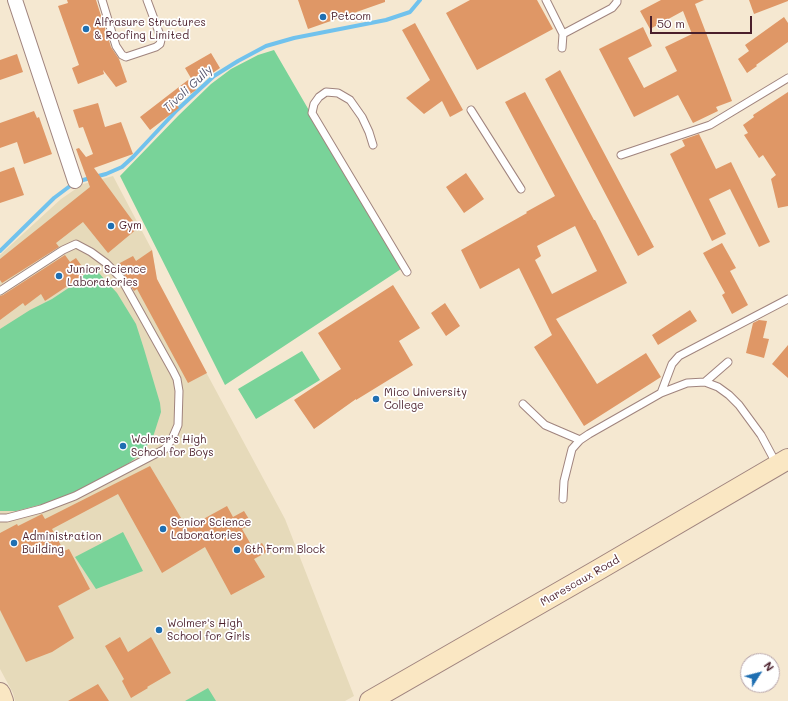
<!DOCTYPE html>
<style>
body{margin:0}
#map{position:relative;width:788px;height:701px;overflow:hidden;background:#f5e8d1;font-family:Mali,sans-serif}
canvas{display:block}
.north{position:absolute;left:740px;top:653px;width:40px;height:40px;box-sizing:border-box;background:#fff;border:1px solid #b7a5aa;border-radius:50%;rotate:54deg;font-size:11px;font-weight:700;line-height:16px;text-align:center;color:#4a1f2b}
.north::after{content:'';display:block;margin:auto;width:14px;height:18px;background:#1f6fb2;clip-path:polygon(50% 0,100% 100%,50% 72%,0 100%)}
.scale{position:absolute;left:650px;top:16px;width:102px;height:18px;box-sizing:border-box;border:2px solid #4a1f2b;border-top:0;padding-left:5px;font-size:12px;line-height:14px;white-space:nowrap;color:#4a1f2b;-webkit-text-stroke:3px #fff;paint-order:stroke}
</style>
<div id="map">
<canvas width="788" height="701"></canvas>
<div class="north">N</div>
<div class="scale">50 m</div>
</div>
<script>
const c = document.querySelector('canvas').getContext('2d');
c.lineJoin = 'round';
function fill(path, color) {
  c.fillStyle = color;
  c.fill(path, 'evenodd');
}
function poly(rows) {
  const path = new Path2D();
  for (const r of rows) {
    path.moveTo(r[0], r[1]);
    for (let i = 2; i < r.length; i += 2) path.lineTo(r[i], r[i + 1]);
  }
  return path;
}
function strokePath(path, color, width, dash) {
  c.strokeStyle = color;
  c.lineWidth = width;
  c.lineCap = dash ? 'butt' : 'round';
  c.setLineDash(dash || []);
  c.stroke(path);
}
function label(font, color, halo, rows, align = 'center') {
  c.font = font + ' Mali,sans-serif';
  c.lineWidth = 3.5;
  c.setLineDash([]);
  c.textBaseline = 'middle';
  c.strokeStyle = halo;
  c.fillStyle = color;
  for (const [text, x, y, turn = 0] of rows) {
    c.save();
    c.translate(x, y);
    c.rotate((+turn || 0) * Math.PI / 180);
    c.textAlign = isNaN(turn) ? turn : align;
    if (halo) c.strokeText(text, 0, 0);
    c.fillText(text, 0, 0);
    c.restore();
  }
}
const built = poly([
 [113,176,152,250,157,281,285,519,354,696,345,701,15,701,13,693,0,669,0,255,61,199,83,184]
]);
const green = poly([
 [274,50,401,269,225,385,120,176,178,116,211,84,231,69,258,55],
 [90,269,98,272,117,293,136,324,144,349,160,403,161,412,153,437,141,454,129,463,100,479,70,494,43,504,16,511,0,511,0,329,30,310,52,299,76,283],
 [302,351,320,380,256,419,238,389],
 [123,532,143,571,96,589,75,557],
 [208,688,216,701,185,701]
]);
const stream = poly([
 [0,251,54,198,70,186,83,180,106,174,122,167,133,157,177,110,214,76,238,61,266,46,294,38,386,20,410,12,420,0]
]);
const building = poly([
 [67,0,96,0,111,47,119,59,127,82,116,87,103,70,104,74,78,84,72,68,79,65,58,6,68,3],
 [298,0,385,0,385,2,308,29],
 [470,0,537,0,553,29,477,70,446,13],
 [661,0,704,0,695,4,732,101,716,107,718,111,693,123,678,95,634,117,599,49,643,27,652,46,628,58,644,88,677,71,665,47,692,34,683,11,650,29,640,11],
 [749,0,788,0,788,1,754,14],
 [784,17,788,23,788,42,756,65,757,66,747,73,738,59,749,51,745,45],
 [415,23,463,110,450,117,442,101,424,114,406,98,430,80,402,30],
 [211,53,220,68,195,85,185,68],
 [17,54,23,72,0,80,0,60],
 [560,70,654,247,638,256,545,79],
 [188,80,196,90,176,104,179,108,150,130,140,117],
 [525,92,594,220,595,220,627,283,556,319,597,384,646,353,661,377,584,426,534,347,552,335,519,268,480,289,461,250,527,213,526,212,555,196,505,102],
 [575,226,597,271,552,294,535,260,541,256,537,246],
 [788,92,788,206,778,208,771,179,776,175,763,155,759,158,744,135,748,133,743,125,754,117,753,115],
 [98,103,105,127,121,122,133,154,94,168,138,228,108,253,83,222,56,243,59,247,2,283,0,280,0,259,90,187,76,149,79,148,86,157,93,154,83,127,79,128,73,110],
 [34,111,37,118,39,117,52,154,24,164,17,142,0,148,0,123],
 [699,134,716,169,731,162,770,242,759,247,730,189,709,199,726,234,712,241,670,154,685,146,682,140],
 [14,167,24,195,0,203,0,172],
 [466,173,484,199,464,213,446,187],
 [722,243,736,268,730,271,748,305,732,314,722,295,725,293,703,253],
 [152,250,157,279,207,373,188,383,137,289,134,291,118,264,133,256,136,261],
 [65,255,70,262,76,258,86,272,75,281,45,301,41,294,25,306,23,303,0,320,0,296,3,295],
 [393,285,420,328,399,341,413,365,356,400,356,399,314,429,294,400,341,369,318,333],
 [445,303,460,326,446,336,431,313],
 [690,310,697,321,658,345,652,335],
 [759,320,767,321,763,338,769,339,764,358,746,353,753,323],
 [788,345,788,378,772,364],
 [150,466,187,528,227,506,233,517,244,511,252,524,242,529,253,548,262,543,267,552,254,559,265,577,231,595,205,547,162,573,118,494,52,529,64,551,69,549,90,589,58,606,74,638,52,652,26,662,0,610,0,533,17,524,18,526,42,514,45,519],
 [120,637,128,652,151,637,171,673,147,687,148,688,131,698,122,681,124,679,105,646],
 [98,684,109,701,68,701]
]);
const service = poly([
 [102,0,116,46,122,55,126,57,156,47,160,44,161,40,160,35,147,0],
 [546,0,563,34,562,48],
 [563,34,612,8,617,2,617,0],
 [471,110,521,189],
 [373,145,369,132,362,117,350,100,338,93,326,92,319,97,314,104,312,113,407,272],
 [621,155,710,125,788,78],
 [0,291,63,250,76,244,91,252,106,263,121,278,173,371,177,379,179,391,178,425,172,439,165,449,75,496,41,509,7,518,0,518],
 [705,382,728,362],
 [661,393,672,364,679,356,788,299],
 [523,404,545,425,580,440],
 [563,499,564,481,572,449,580,440,589,434,661,393,687,383,705,382,718,387,729,395,739,405,761,435,777,465]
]);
const minor = poly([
 [15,0,75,181]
]);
const secondary = poly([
 [0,693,3,701],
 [370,701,598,570,788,459]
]);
const markers = [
 [323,17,4,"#1f6fb2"],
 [86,29,4,"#1f6fb2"],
 [111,226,4,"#1f6fb2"],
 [59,276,4,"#1f6fb2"],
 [376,399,4,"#1f6fb2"],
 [123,446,4,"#1f6fb2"],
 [163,529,4,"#1f6fb2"],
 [14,543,4,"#1f6fb2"],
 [237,550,4,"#1f6fb2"],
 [159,630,4,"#1f6fb2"]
];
const poiNames = [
 ["Petcom",331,17],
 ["Alfrasure Structures",94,23],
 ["& Roofing Limited",94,36],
 ["Gym",119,226],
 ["Junior Science",67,270],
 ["Laboratories",67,283],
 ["Mico University",384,393],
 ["College",384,406],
 ["Wolmer's High",131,440],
 ["School for Boys",131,453],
 ["Senior Science",171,523],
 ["Laboratories",171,536],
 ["Administration",22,537],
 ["Building",22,550],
 ["6th Form Block",245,550],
 ["Wolmer's High",167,624],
 ["School for Girls",167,637]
];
const streetNames = [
 ["Marescaux Road",580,581,-30]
];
const waterNames = [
 ["Tivoli Gully",188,89,-43]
];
fill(built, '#e6daba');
fill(green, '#79d399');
strokePath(stream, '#71c2ed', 4);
fill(building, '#df9766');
strokePath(service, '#a0847e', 9);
strokePath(minor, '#a0847e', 16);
strokePath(secondary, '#a0847e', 22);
strokePath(service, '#fff', 7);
strokePath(minor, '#fff', 14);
strokePath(secondary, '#fae7c3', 20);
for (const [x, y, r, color] of markers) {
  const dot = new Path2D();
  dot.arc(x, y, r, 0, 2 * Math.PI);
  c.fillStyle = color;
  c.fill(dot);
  strokePath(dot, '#fff', 1.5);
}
label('11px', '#4a1f2b', '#fff', poiNames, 'left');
label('11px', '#4a1f2b', '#fff', streetNames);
label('italic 12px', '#58586f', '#fff', waterNames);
</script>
